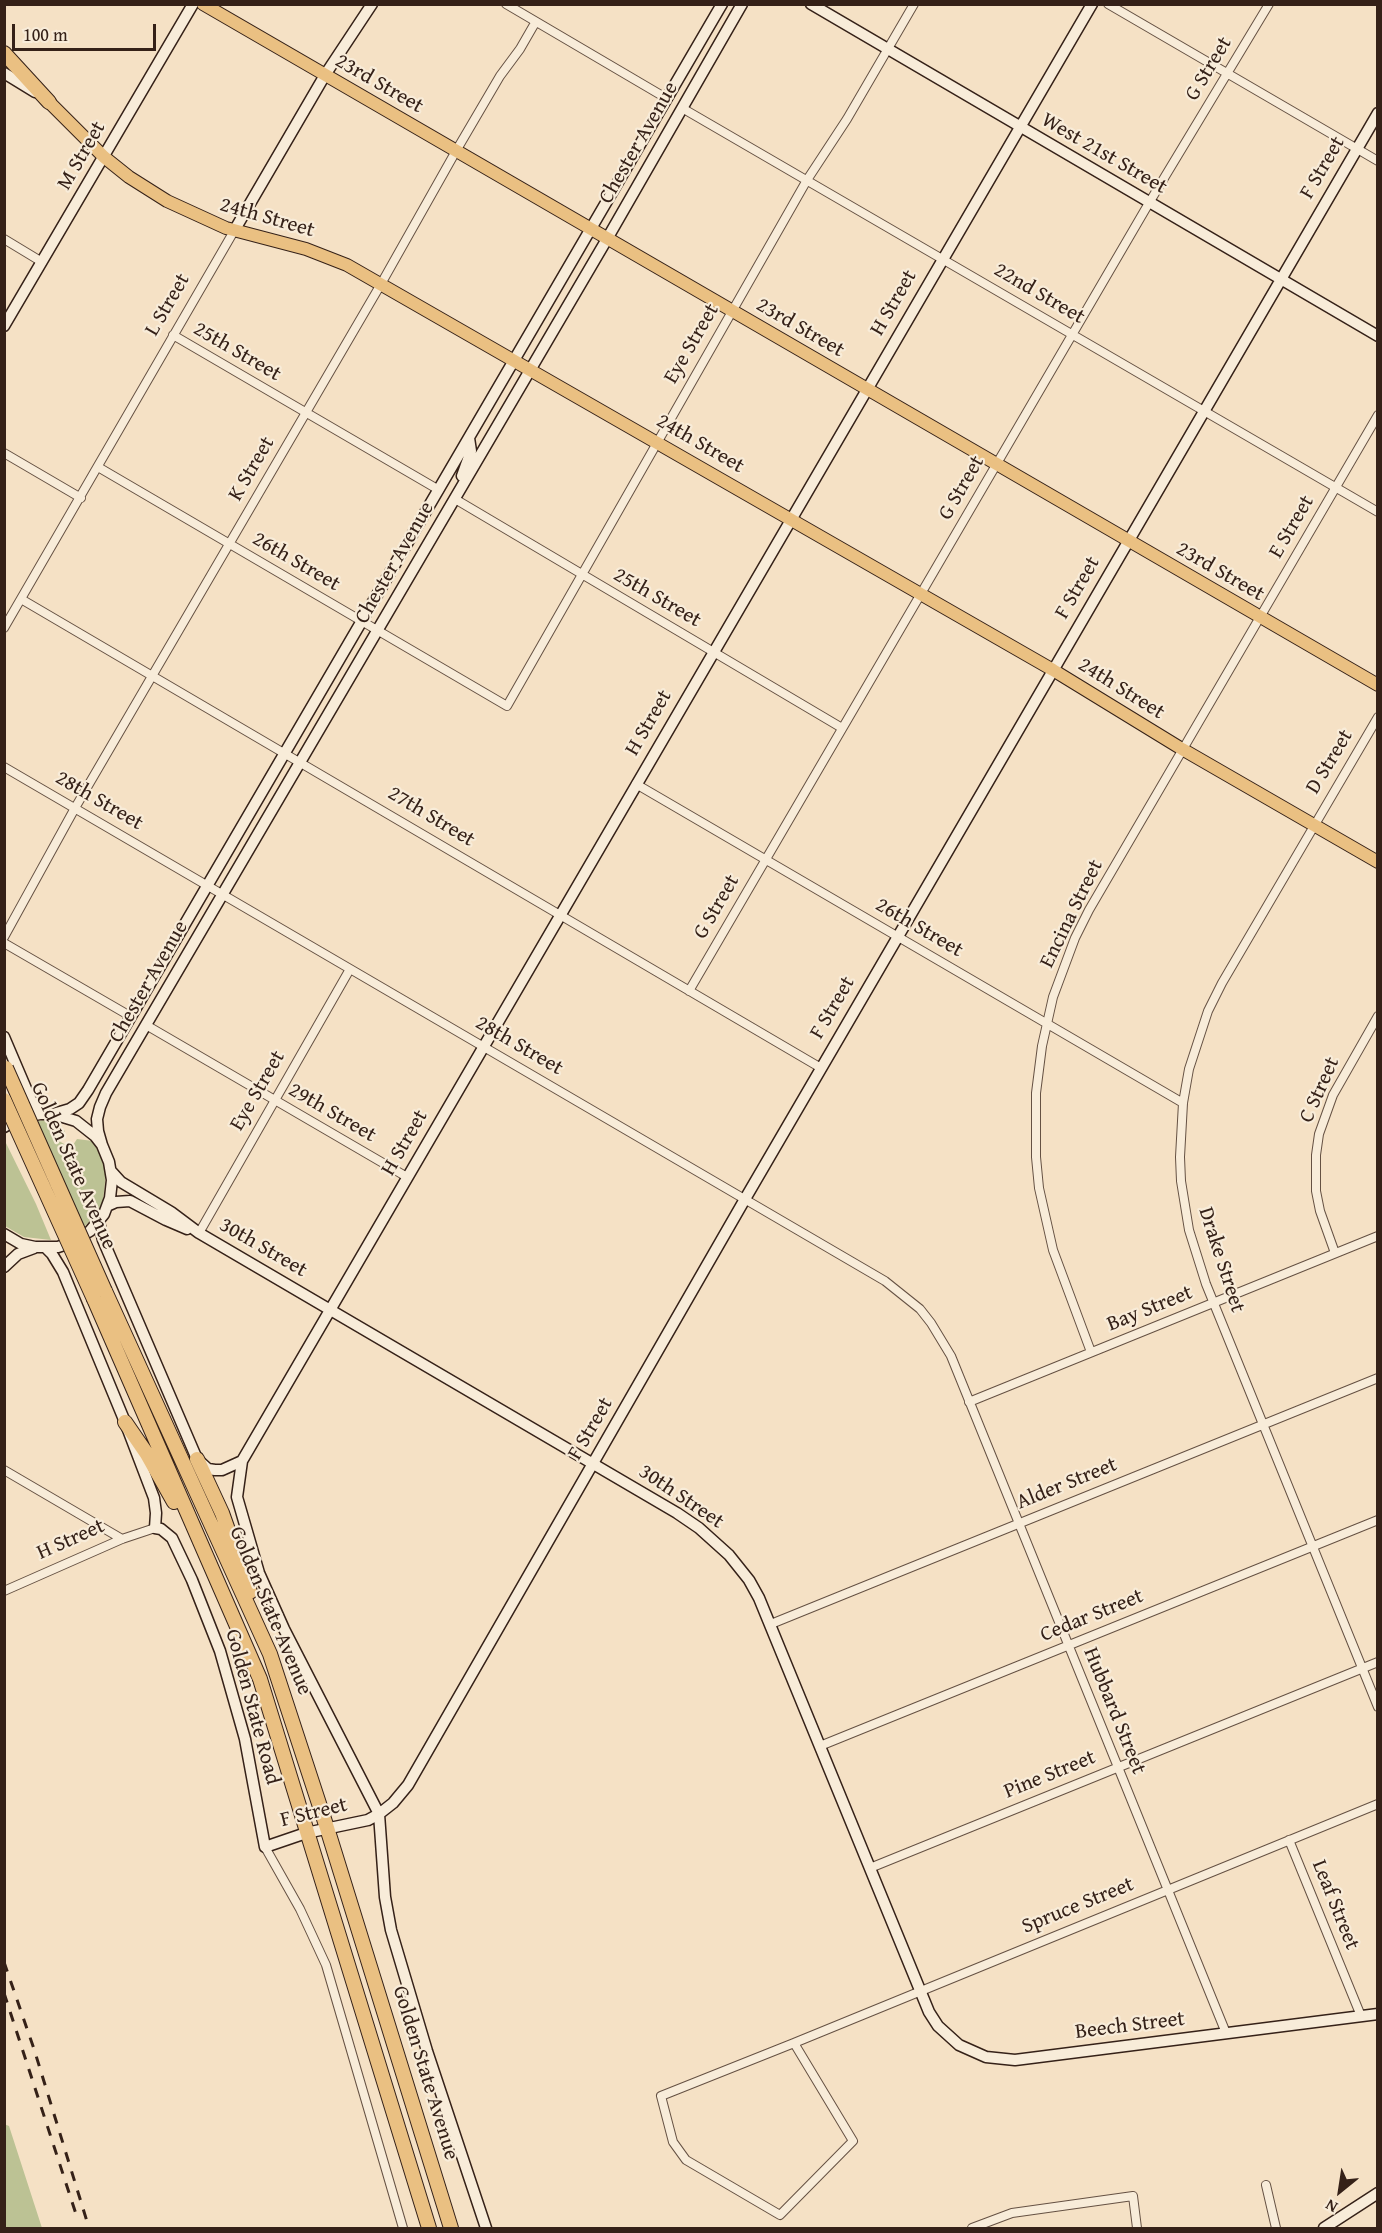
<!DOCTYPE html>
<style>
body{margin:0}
#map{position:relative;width:1382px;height:2233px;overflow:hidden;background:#f5e1c5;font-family:"Gentium Book Plus",serif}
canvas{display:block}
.frame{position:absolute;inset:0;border:6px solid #352118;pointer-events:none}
.north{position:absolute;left:1310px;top:2161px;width:60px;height:60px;-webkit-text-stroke:4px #f8ecd9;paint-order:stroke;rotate:210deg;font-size:16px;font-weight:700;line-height:24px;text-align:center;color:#352118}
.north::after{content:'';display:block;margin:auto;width:21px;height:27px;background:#352118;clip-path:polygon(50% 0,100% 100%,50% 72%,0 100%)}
.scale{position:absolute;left:12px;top:24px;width:144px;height:27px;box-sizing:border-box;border:3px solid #352118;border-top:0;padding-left:8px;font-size:18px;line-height:21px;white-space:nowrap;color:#352118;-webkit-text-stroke:4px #f8ecd9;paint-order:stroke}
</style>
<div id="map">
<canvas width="1382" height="2233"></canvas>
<div class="frame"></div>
<div class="north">N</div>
<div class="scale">100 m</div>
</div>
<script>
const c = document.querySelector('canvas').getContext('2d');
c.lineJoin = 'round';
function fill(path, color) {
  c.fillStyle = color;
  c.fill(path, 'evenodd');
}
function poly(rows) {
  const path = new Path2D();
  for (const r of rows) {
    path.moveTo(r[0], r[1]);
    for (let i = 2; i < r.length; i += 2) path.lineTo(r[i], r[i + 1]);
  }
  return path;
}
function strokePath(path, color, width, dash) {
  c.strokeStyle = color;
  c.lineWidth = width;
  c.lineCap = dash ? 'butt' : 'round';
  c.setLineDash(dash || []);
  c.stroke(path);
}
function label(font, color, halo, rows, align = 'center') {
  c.font = font + ' "Gentium Book Plus",serif';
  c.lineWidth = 4.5;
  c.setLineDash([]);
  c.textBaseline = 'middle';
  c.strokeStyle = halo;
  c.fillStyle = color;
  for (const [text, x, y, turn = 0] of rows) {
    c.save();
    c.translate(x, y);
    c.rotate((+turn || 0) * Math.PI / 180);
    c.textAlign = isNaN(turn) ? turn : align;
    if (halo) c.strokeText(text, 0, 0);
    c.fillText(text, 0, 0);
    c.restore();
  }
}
const green = poly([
 [54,1119,65,1131,59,1141,71,1148,77,1139,93,1141,104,1162,106,1173,103,1201,97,1214,83,1228,36,1121],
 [4,1139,36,1204,51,1240,24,1237,5,1226],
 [4,2124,9,2126,42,2228,5,2228]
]);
const street = poly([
 [506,4,666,98],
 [1108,4,1378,161],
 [682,108,1378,512],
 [4,239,42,262],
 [173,335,439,490],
 [4,453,81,498],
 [98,467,507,706,807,180,847,119,914,4],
 [455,499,842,728],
 [21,599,821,1068],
 [4,628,234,231],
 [1378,717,1222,983,1208,1011,1189,1069,1183,1103,1180,1157,1181,1181,1189,1230,1206,1284,1378,1707],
 [4,767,885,1281,920,1309,931,1323,951,1356,1226,2033],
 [636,784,1183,1103],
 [4,937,75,808,381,284,456,151,500,76,520,49,535,23],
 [4,943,130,1016],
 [689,991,1149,203,1269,4],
 [146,1025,407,1177],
 [199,1233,350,969],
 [1335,1253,1320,1211,1316,1191,1316,1155,1319,1134,1333,1095,1378,1016],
 [1091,1352,1053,1250,1039,1188,1036,1157,1036,1093,1042,1046,1053,997,1075,938,1089,910,1378,415],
 [969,1402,1378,1236],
 [4,1470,122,1539],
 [4,1591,122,1539,155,1528],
 [771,1624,1378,1378],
 [820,1746,1378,1520],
 [1289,1840,1361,2016],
 [265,1847,300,1909,326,1965,403,2228],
 [870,1868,1378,1662],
 [794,2043,1378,1804],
 [794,2043,853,2141,780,2215,686,2160,673,2142,661,2096,794,2043],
 [1266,2185,1276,2228],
 [972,2228,1012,2213,1133,2196,1137,2228]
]);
const secondary = poly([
 [811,4,1378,336],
 [4,73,35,92],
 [234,231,325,75,372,4],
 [4,326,193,4],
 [462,476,471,451,469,438],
 [4,1037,30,1098,40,1114],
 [53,1114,70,1109,79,1103,88,1090,722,4],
 [4,1127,20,1118,40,1114,53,1114,76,1121,95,1136,102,1145,109,1162,112,1180,110,1198,104,1214,90,1231,70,1243,58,1247,35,1247,21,1244,4,1234],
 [102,1145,98,1131,97,1119,100,1107,106,1093,607,239,742,4],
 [111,1171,121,1182,171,1212,199,1233,677,1513,699,1528,729,1555,749,1580,759,1598,929,2012,938,2026,959,2045,986,2057,1015,2060,1378,2014],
 [107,1206,116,1202,130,1201,166,1220,187,1229],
 [99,1222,103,1240,197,1459,208,1469,215,1470,222,1470,242,1461],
 [46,1248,52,1254,63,1272,125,1422,154,1498,156,1513,155,1528,161,1529,172,1538,192,1580,220,1651,245,1739,265,1847,306,1833,368,1820,379,1814,393,1803,408,1785,745,1199,1378,113],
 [4,1267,18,1254,34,1248],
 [486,2228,427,2051,391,1930,385,1897,379,1814,284,1629,259,1573,237,1497,242,1461,1092,4],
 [1324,2228,1378,2193]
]);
const primary = poly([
 [203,4,1378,685],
 [49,102,104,157,129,177,167,201,226,228,306,249,347,265,1053,670,1182,749,1378,862]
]);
const highway = poly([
 [4,53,49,102],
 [105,1291,270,1654,327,1828,451,2228],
 [94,1299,260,1679,429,2228],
 [125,1422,147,1454,174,1502],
 [197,1459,222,1513,250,1592]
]);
const rail = poly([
 [4,1962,34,2049,89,2228],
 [4,1993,76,2214]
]);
const highwayBridge = poly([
 [6,1068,105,1291],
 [4,1100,94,1299]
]);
const streetNames = [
 ["G Street",1209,69,-59],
 ["23rd Street",379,84,30],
 ["Chester Avenue",639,143,-60],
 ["West 21st Street",1104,154,30],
 ["M Street",82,156,-60],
 ["F Street",1323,168,-60],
 ["24th Street",267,218,16],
 ["22nd Street",1039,294,30],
 ["H Street",894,303,-60],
 ["L Street",168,305,-60],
 ["23rd Street",800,328,30],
 ["Eye Street",692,344,-60],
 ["25th Street",237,352,30],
 ["24th Street",700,444,30],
 ["K Street",252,469,-60],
 ["G Street",962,488,-60],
 ["E Street",1292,527,-60],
 ["26th Street",296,562,30],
 ["Chester Avenue",395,563,-60],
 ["23rd Street",1220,572,30],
 ["F Street",1078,588,-60],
 ["25th Street",657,598,30],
 ["24th Street",1121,689,32],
 ["H Street",649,723,-60],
 ["D Street",1330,762,-59],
 ["28th Street",99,801,30],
 ["27th Street",431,817,31],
 ["G Street",717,907,-60],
 ["Encina Street",1072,914,-64],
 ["26th Street",919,928,30],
 ["Chester Avenue",149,982,-60],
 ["F Street",833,1008,-60],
 ["28th Street",519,1046,30],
 ["C Street",1320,1090,-66],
 ["Eye Street",258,1091,-60],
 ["29th Street",332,1113,30],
 ["H Street",405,1143,-60],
 ["Golden State Avenue",73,1166,66],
 ["30th Street",263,1248,30],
 ["Drake Street",1221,1260,72],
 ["Bay Street",1150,1309,-22],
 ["F Street",591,1429,-60],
 ["Alder Street",1067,1484,-22],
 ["30th Street",681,1497,34],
 ["H Street",71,1540,-24],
 ["Golden State Avenue",270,1611,67],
 ["Cedar Street",1092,1616,-22],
 ["Golden State Road",252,1707,75],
 ["Hubbard Street",1114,1711,68],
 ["Pine Street",1050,1775,-22],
 ["F Street",314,1813,-14],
 ["Leaf Street",1335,1905,68],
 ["Spruce Street",1078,1906,-22],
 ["Beech Street",1130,2026,-7],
 ["Golden State Avenue",425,2073,73]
];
fill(green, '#bcc294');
strokePath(street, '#655143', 10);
strokePath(secondary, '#352118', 13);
strokePath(primary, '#352118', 14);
strokePath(highway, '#352118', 16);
strokePath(street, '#f8ecd9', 8);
strokePath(secondary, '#f8ecd9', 10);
strokePath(primary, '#eac082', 12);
strokePath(highway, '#eac082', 14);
strokePath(rail, '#352118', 3, [10, 10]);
strokePath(highwayBridge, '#352118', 16, []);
strokePath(highwayBridge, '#eac082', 14);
label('21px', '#352118', '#f8ecd9', streetNames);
</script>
